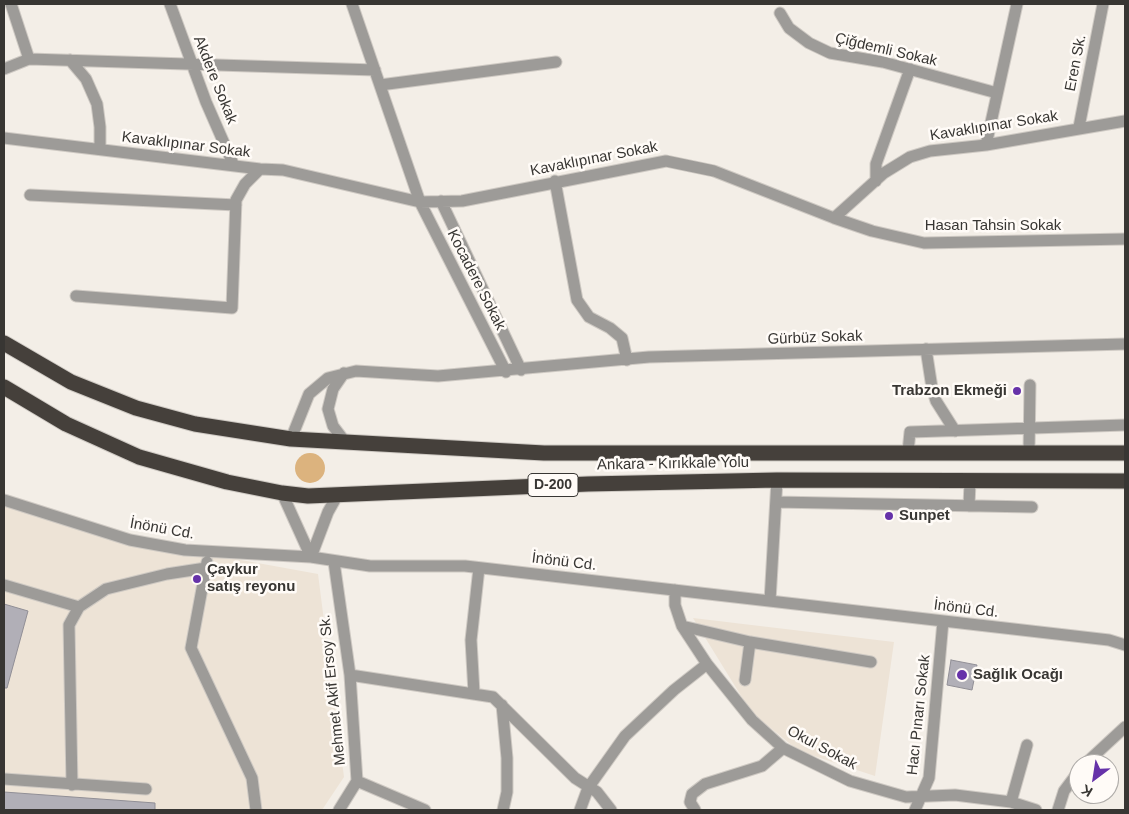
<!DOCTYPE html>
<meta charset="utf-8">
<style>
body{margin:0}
#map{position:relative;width:1129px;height:814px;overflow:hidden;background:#f3eee7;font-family:Helvetica,sans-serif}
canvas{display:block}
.frame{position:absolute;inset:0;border:5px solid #383633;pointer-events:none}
.north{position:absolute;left:1069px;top:754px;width:50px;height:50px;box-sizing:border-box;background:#fffbf7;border:1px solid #afaca9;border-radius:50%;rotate:211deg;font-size:14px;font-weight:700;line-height:20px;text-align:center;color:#383633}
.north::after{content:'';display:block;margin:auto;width:18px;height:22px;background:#6632a9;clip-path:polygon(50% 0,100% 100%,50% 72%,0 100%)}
</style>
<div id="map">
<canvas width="1129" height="814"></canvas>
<div class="frame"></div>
<div class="north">K</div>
</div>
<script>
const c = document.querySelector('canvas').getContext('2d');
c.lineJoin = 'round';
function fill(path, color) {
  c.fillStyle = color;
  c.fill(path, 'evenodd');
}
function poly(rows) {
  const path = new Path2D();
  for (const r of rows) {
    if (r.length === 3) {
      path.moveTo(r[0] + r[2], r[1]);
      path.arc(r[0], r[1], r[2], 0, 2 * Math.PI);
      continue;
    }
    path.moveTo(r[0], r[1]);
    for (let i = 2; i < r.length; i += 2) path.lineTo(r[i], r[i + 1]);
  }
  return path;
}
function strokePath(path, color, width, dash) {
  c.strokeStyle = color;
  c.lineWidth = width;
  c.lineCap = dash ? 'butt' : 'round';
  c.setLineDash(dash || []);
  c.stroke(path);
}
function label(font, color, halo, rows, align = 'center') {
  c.font = font + ' Helvetica,sans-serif';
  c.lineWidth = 5;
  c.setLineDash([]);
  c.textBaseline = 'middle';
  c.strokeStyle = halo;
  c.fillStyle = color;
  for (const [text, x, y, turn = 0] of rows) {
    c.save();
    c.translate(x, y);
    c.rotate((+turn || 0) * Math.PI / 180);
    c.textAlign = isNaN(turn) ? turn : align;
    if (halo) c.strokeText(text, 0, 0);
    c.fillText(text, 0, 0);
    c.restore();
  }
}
const built = poly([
 [4,503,139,548,230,558,318,574,344,777,322,810,4,810],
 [693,618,894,642,875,776,799,751,751,712]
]);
const green = poly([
 [310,468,15]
]);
const building = poly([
 [4,604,28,611,7,688,4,688,4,604],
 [951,660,977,665,972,690,947,685,951,660],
 [4,792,155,803,155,810,4,810,4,792]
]);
const minor = poly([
 [11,4,29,59],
 [170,4,206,102,234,166],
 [352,4,420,202,506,372],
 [780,13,789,28,809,43,830,53,883,62,997,93],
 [70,60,86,79,97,104,100,127,100,149],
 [4,69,29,59,375,70],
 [380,85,556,62],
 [1079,127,1103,4],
 [4,138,260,169,283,170,420,202,462,201,666,161,714,171,834,218,884,173,910,157,930,151,986,145,1125,121],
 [986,145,1017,4],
 [555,181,577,300,589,317,610,328,622,338,627,360],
 [876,181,876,164,910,69],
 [30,195,236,205],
 [441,201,521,370],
 [834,218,872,231,924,243,1125,239],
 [76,296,232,308,236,200,245,184,260,169],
 [926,349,932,388,936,401,955,431],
 [344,373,333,389,328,409,333,426,346,443],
 [291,439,309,394,328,378,356,371,438,376,649,357,1125,344],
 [908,452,910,432,1125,425],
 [1029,452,1030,385],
 [282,493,311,557],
 [4,500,130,540,185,550,311,557,370,566,465,566,1109,640,1125,645],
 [776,502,1032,507],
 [969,506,970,482],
 [311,557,328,512,337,496],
 [207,562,191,648,252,778,256,810],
 [334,562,350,675,357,781,339,810],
 [4,585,79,607],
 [675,590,675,605,682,626,707,664,752,720,783,748,850,781,906,797,955,795,1011,802,1036,810],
 [770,601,777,480],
 [682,626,750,642,871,662],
 [350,675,493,697,575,778,597,792,611,810],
 [745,680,750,642],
 [474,693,471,640,479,568],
 [502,705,507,758,507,792,503,810],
 [1085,764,1125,727],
 [4,779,146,789],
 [357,781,425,810],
 [72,785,69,625,79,607,106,589,167,574,206,568],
 [1011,802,1027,745],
 [580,810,588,788,625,736,674,690,707,664],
 [695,810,690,802,692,794,705,784,762,766,783,748],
 [915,810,929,778,943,621],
 [1058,810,1064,791,1079,771]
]);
const highway = poly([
 [4,343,71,382,136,408,195,424,291,439,544,453,1125,453],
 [4,387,66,424,139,457,227,482,282,493,308,496,588,484,777,480,1125,481]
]);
const markers = [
 [1017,391,5,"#6632a9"],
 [889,516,5,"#6632a9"],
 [197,579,5,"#6632a9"],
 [962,675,6,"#6632a9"]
];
const shields = [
 [553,485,50]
];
const shieldNames = [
 ["D-200",553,485]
];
const streetNames = [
 ["Çiğdemli Sokak",886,50,13],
 ["Eren Sk.",1076,63,-79],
 ["Akdere Sokak",215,80,68],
 ["Kavaklıpınar Sokak",994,126,-9],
 ["Kavaklıpınar Sokak",186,145,7],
 ["Kavaklıpınar Sokak",594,159,-11],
 ["Hasan Tahsin Sokak",993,226],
 ["Kocadere Sokak",476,280,63],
 ["Gürbüz Sokak",815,338,-2],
 ["Ankara - Kırıkkale Yolu",673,464,-1],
 ["İnönü Cd.",162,529,10],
 ["İnönü Cd.",564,562,7],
 ["İnönü Cd.",966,609,7],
 ["Mehmet Akif Ersoy Sk.",333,690,-96],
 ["Hacı Pınarı Sokak",919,715,-84],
 ["Okul Sokak",822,748,28]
];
const poiNames = [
 ["Trabzon Ekmeği",1007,391,"right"],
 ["Sunpet",899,516],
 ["Çaykur",207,570],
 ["satış reyonu",207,587],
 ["Sağlık Ocağı",973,675]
];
fill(built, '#ede3d6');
fill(green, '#dcb37e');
fill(building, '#b1afb7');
strokePath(building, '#918f96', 1);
strokePath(minor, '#cec9c3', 13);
strokePath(highway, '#cec9c3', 17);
strokePath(minor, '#9d9b98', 11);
strokePath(highway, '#45403b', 15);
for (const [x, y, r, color] of markers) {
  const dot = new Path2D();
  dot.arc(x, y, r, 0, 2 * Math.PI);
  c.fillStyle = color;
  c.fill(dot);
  strokePath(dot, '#fffbf7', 2);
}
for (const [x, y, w] of shields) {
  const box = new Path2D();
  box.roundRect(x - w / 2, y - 11.5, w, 23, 4);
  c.fillStyle = '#fffbf7';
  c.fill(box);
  strokePath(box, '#383633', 1);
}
label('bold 14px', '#383633', null, shieldNames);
label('15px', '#383633', '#fffbf7', streetNames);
label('bold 15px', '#383633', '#fffbf7', poiNames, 'left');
</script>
